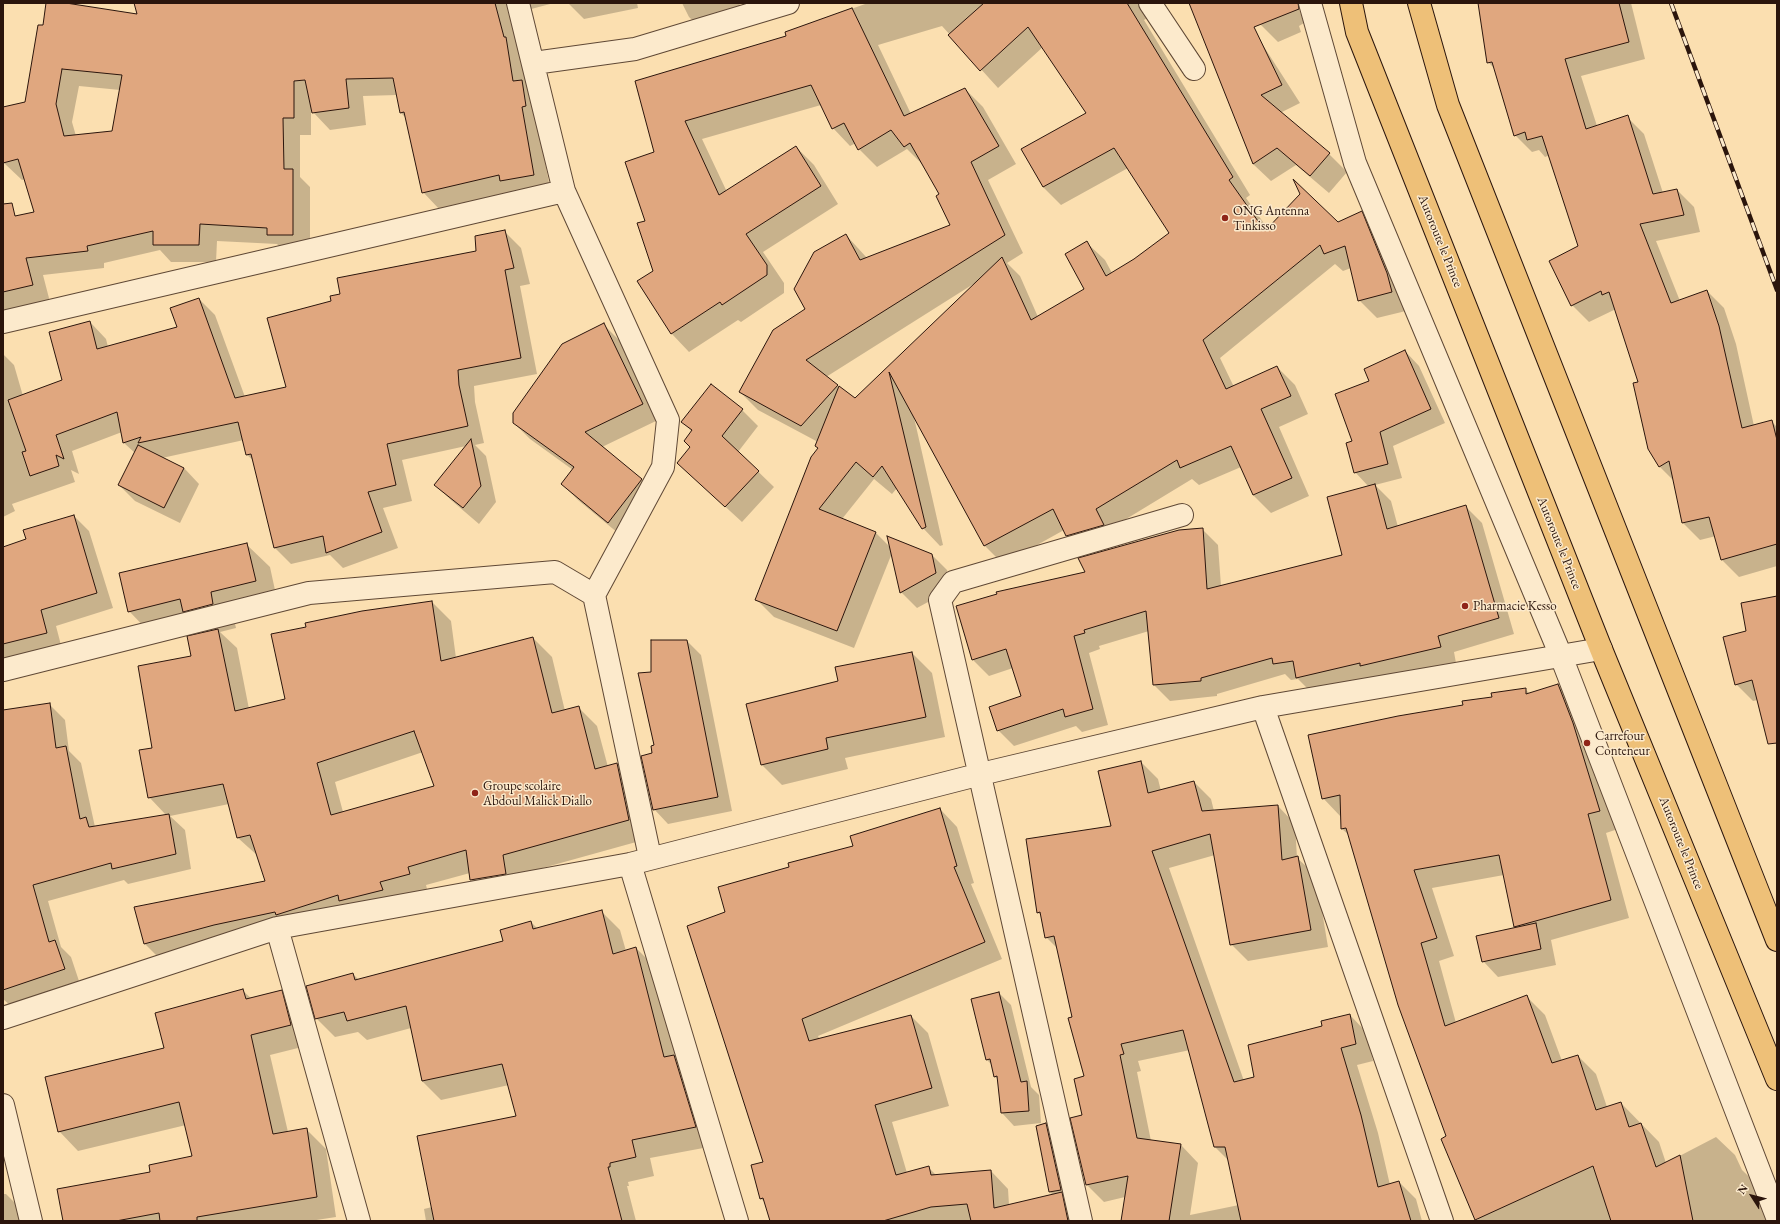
<!DOCTYPE html>
<style>
body{margin:0}
#map{position:relative;width:1780px;height:1224px;overflow:hidden;background:#fbdfb0;font-family:"EB Garamond",serif}
canvas{display:block}
.frame{position:absolute;inset:0;border:4px solid #2b150c;pointer-events:none}
.north{position:absolute;left:1732px;top:1176px;width:40px;height:40px;-webkit-text-stroke:3px #fceacc;paint-order:stroke;rotate:306deg;font-size:11px;font-weight:700;line-height:16px;text-align:center;color:#2b150c}
.north::after{content:'';display:block;margin:auto;width:14px;height:18px;background:#2b150c;clip-path:polygon(50% 0,100% 100%,50% 72%,0 100%)}
</style>
<div id="map">
<canvas width="1780" height="1224"></canvas>
<div class="frame"></div>
<div class="north">N</div>
</div>
<script>
const c = document.querySelector('canvas').getContext('2d');
c.lineJoin = 'round';
function fill(path, color) {
  c.fillStyle = color;
  c.fill(path, 'evenodd');
}
function poly(rows) {
  const path = new Path2D();
  for (const r of rows) {
    path.moveTo(r[0], r[1]);
    for (let i = 2; i < r.length; i += 2) path.lineTo(r[i], r[i + 1]);
  }
  return path;
}
function strokePath(path, color, width, dash) {
  c.strokeStyle = color;
  c.lineWidth = width;
  c.lineCap = dash ? 'butt' : 'round';
  c.setLineDash(dash || []);
  c.stroke(path);
}
function label(font, color, halo, rows, align = 'center') {
  c.font = font + ' "EB Garamond",serif';
  c.lineWidth = 3;
  c.setLineDash([]);
  c.textBaseline = 'middle';
  c.strokeStyle = halo;
  c.fillStyle = color;
  for (const [text, x, y, turn = 0] of rows) {
    c.save();
    c.translate(x, y);
    c.rotate((+turn || 0) * Math.PI / 180);
    c.textAlign = isNaN(turn) ? turn : align;
    if (halo) c.strokeText(text, 0, 0);
    c.fillText(text, 0, 0);
    c.restore();
  }
}
const shadow = poly([
 [47,3,60,3,138,15,135,3,554,3,516,13,551,193,440,210,423,192,407,119,401,113,397,95,363,96,366,125,330,130,313,112,311,106,311,135,300,135,300,177,310,187,310,252,285,252,277,244,217,241,216,262,171,262,160,250,104,263,104,268,43,275,50,302,6,313,3,310,3,221,35,213,25,179,22,180,4,163,3,108,26,102,43,27],
 [79,86,120,90,113,132,76,136,72,122],
 [568,3,637,3,638,8,584,19],
 [682,3,739,3,745,15,707,34,689,17],
 [868,3,1144,3,1152,15,1144,20,1250,195,1246,198,1268,229,1338,224,1361,213,1379,230,1410,310,1377,318,1359,300,1351,268,1343,271,1335,264,1220,358,1234,387,1277,367,1295,385,1308,414,1279,427,1309,496,1271,513,1253,495,1241,467,1199,485,1192,479,1113,527,1085,553,1067,535,1064,530,1003,564,985,546,913,413,943,545,940,546,923,528,897,488,892,494,874,479,842,519,875,532,890,547,931,554,947,570,952,589,917,608,901,592,892,553,854,648,774,617,756,599,819,449,818,442,758,410,740,392,807,310,846,235,867,258,952,225,940,195,923,165,907,149,877,167,859,149,856,143,850,146,833,128,821,105,702,139,727,192,796,147,814,165,838,204,763,252,784,283,784,293,741,322,738,320,689,352,672,334,638,282,655,271,646,221,655,152,636,82,788,37,786,32],
 [942,26,998,88,1043,47,1087,114,1023,149,1043,187,1061,205,1128,168,1170,233,1135,260,1112,273,1105,260,1087,243,1085,289,1038,317,1020,276,1007,263,1023,253,988,180,1016,164,983,107,965,89,911,114,878,45],
 [975,283,855,400,826,377],
 [1190,3,1236,3,1300,103,1280,113,1329,154,1347,172,1329,193,1296,165,1271,181,1253,164],
 [1255,3,1297,3,1304,23,1299,26,1301,32,1278,42,1260,24],
 [1479,3,1631,3,1645,59,1581,76,1597,126,1627,117,1644,134,1663,193,1677,190,1694,207,1700,232,1656,241,1680,301,1707,291,1724,308,1736,344,1754,426,1771,421,1777,427,1777,566,1739,577,1722,560,1716,536,1700,540,1683,523,1674,481,1660,467,1649,449,1639,383,1616,309,1589,322,1572,305,1579,247,1550,155,1545,157,1539,150,1532,152,1515,135,1495,69,1488,62],
 [505,232,521,248,530,284,520,286,537,374,474,386,475,402,484,443,475,445,486,456,496,502,479,524,451,500,435,485,466,446,402,460,412,501,383,508,398,548,343,568,330,555,291,564,275,548,254,461,247,455,244,440,162,458,184,468,199,484,180,523,135,501,119,485,135,453,124,443,122,432,72,451,79,474,71,470,75,482,12,504,15,511,3,517,3,354,14,365,23,396,63,381,90,322,106,339,108,347,178,327,199,299,215,315,245,397,288,387,332,302,477,252],
 [604,325,619,340,658,420,602,447,642,480,657,496,624,538,578,500,562,484,573,470,530,439,514,423],
 [1405,351,1419,366,1445,423,1393,446,1402,478,1375,485,1391,501,1398,527,1465,506,1482,523,1514,634,1454,652,1456,663,1313,694,1298,679,1291,680,1285,674,1217,694,1217,696,1170,701,1154,685,1149,631,1099,646,1100,649,1089,653,1108,725,1082,732,1076,726,1014,746,998,730,1022,697,1013,668,989,676,973,660,1086,572,1202,529,1218,545,1221,586,1343,556,1369,487,1355,472,1354,441,1370,381],
 [712,386,742,410,758,426,738,452,774,487,742,522,694,478,692,432,683,422],
 [74,516,89,531,113,608,56,626,62,649,3,663,3,548,27,540],
 [246,544,270,567,278,604,233,615,236,628,220,632,237,648,249,709,286,700,432,602,451,621,456,658,533,638,552,657,565,711,578,707,597,726,608,767,617,764,635,783,647,839,521,874,490,898,471,880,470,873,426,885,428,893,163,962,145,944,267,882,258,856,238,838,229,804,170,816,185,830,191,869,128,884,124,880,48,901,61,947,71,957,80,984,12,1007,3,999,3,711,49,704,65,720,69,751,81,763,95,827,166,815,149,797,153,748,205,633,196,624,152,635,129,611],
 [423,752,435,787,343,812,335,782],
 [1777,597,1777,745,1767,734,1758,700,1753,701,1736,684,1747,631],
 [687,641,701,655,732,811,668,824,654,809,653,754],
 [912,653,932,673,945,737,845,758,848,769,782,785,762,765,747,705,839,682],
 [1558,685,1576,703,1618,829,1606,833,1629,918,1551,940,1556,965,1498,977,1483,961,1517,928,1515,926,1504,875,1432,888,1454,956,1439,961,1456,1023,1526,996,1545,1015,1562,1061,1578,1056,1596,1074,1607,1107,1621,1103,1659,1142,1666,1163,1716,1137,1735,1155,1742,1170,1761,1188,1772,1221,1478,1221,1447,1137,1350,836,1342,829,1341,817,1323,798,1464,706,1525,689,1530,694],
 [1141,762,1158,779,1161,791,1194,782,1211,799,1214,811,1278,806,1295,824,1297,858,1316,875,1328,947,1248,961,1231,944,1215,855,1169,868,1244,1081,1255,1078,1323,1027,1350,1015,1367,1033,1373,1061,1357,1065,1378,1133,1390,1185,1399,1182,1416,1199,1422,1221,1122,1221,1125,1197,1104,1202,1086,1184,1083,1116,1086,1077,1058,949,1046,937,1042,916,1037,912,1112,827],
 [1190,1050,1215,1147,1229,1161,1239,1205,1190,1215,1198,1163,1181,1145,1151,1141,1137,1072,1141,1071,1138,1061],
 [940,809,957,827,974,883,971,884,1002,959,818,1036,820,1040,911,1016,928,1033,949,1106,892,1122,907,1173,928,1167,936,1175,991,1171,1008,1189,1009,1205,1053,1195,1050,1192,1037,1126,1046,1124,1062,1140,1081,1221,771,1221,765,1202,761,1199,764,1163,726,912,790,867,854,847],
 [601,911,620,930,626,951,636,948,655,967,714,1146,650,1158,654,1176,628,1182,629,1186,627,1186,636,1221,426,1221,424,1209,432,1207,517,1117,509,1085,441,1100,422,1081,411,1028,367,1040,358,1032,335,1037,316,1018,353,974,359,980,504,942,531,922,538,929],
 [242,990,252,999,281,992,301,1011,310,1045,270,1055,288,1132,306,1129,326,1149,336,1217,310,1221,64,1221,151,1172,193,1157,186,1125,78,1151,59,1131],
 [999,993,1011,1005,1031,1087,1039,1095,1041,1123,1014,1126,1002,1113,999,1080,995,1077,992,1065,987,1060],
 [3,1194,6,1194,26,1214,27,1221,3,1221]
]);
const building = poly([
 [46,3,66,3,137,14,134,3,495,3,504,37,506,37,513,81,522,80,526,106,522,107,534,175,500,181,499,175,422,193,404,112,400,113,393,78,346,79,349,108,312,113,305,80,294,81,294,118,283,118,284,169,293,169,293,235,267,235,267,228,200,224,199,245,153,245,153,231,87,246,88,251,26,258,33,285,3,292,3,204,12,203,15,216,34,212,18,159,3,163,3,107,25,102,38,25,43,25,46,3],
 [62,69,122,75,112,131,64,136,56,104,62,69],
 [984,3,1127,3,1233,177,1229,180,1265,231,1300,194,1293,179,1338,222,1362,211,1387,273,1392,292,1358,301,1345,246,1324,254,1320,245,1203,340,1226,389,1277,366,1291,396,1261,409,1292,478,1253,495,1231,446,1180,468,1177,460,1096,509,1104,525,1066,536,1053,509,984,546,889,372,926,527,922,529,882,466,873,477,856,462,819,509,876,532,837,631,755,600,811,457,818,448,815,446,839,386,855,398,1002,257,1031,320,1084,289,1065,254,1087,241,1106,276,1134,259,1169,233,1114,148,1043,187,1021,149,1086,113,1028,27,980,71,948,35,984,3],
 [1189,3,1298,3,1299,9,1254,27,1282,85,1261,95,1330,153,1310,176,1277,148,1253,164,1189,3],
 [1478,3,1619,3,1629,42,1565,59,1586,129,1628,115,1653,194,1677,189,1684,215,1640,224,1671,303,1707,290,1719,326,1742,428,1772,420,1777,440,1777,544,1721,560,1709,517,1682,523,1669,461,1659,467,1648,449,1633,383,1638,382,1609,292,1602,295,1601,291,1571,306,1549,261,1578,246,1542,136,1527,140,1525,132,1514,136,1492,62,1487,63,1478,3],
 [852,8,904,116,965,88,999,146,971,162,1005,235,806,360,838,385,801,426,739,392,773,330,805,309,794,289,814,252,846,234,860,260,950,225,936,196,939,194,910,143,904,147,891,130,858,150,844,123,832,129,811,85,685,121,719,195,796,146,821,186,746,234,767,265,767,275,722,305,720,302,671,334,637,281,653,271,637,223,645,221,625,162,654,152,635,81,786,36,785,32,852,8],
 [505,230,514,268,505,270,521,358,458,370,459,385,468,426,387,444,396,485,368,492,382,532,326,553,323,536,274,548,251,454,246,455,238,422,138,443,141,437,123,443,117,412,56,435,64,459,56,455,59,466,30,476,22,452,26,451,8,400,62,380,49,332,90,321,97,349,177,327,170,308,199,298,235,398,286,387,267,318,331,301,330,296,340,294,337,278,476,251,475,236,505,230],
 [604,323,643,404,585,432,642,479,608,523,561,484,574,467,513,423,513,413,562,344,604,323],
 [1405,350,1431,409,1380,432,1388,464,1354,473,1346,443,1352,441,1335,394,1369,381,1364,369,1405,350],
 [711,384,743,409,722,436,759,471,725,507,677,463,690,447,684,441,692,430,681,422,711,384],
 [471,439,481,486,463,508,434,485,471,439],
 [138,445,184,468,164,508,118,485,138,445],
 [1375,484,1387,529,1466,505,1499,618,1438,636,1441,647,1360,666,1360,663,1296,678,1293,661,1273,664,1272,658,1201,678,1201,681,1153,685,1146,611,1084,630,1085,633,1074,636,1093,709,1065,717,1063,709,997,731,989,707,1021,696,1006,649,972,660,956,606,997,594,996,592,1085,572,1078,558,1179,530,1203,528,1207,589,1342,555,1327,497,1375,484],
 [74,515,97,593,41,610,47,633,3,644,3,547,26,539,23,530,74,515],
 [887,536,932,554,936,573,900,593,887,536],
 [247,543,256,581,211,592,213,604,183,612,180,599,128,612,119,573,247,543],
 [1777,596,1777,743,1768,744,1752,680,1735,685,1723,637,1746,631,1741,603,1777,596],
 [432,601,441,661,533,637,552,713,579,706,595,769,617,763,629,820,503,855,506,874,470,880,466,850,408,867,410,874,380,882,383,890,339,901,338,895,276,915,275,912,214,925,144,944,134,907,265,881,250,835,237,838,223,784,148,798,139,750,152,748,138,666,191,656,187,636,218,629,235,711,285,699,271,634,306,627,305,623,362,611,432,601],
 [414,731,434,786,331,815,317,763,414,731],
 [651,640,687,640,718,797,653,810,641,756,652,753,651,746,654,745,638,673,651,672,651,640],
 [912,652,926,717,826,738,828,749,761,765,746,704,838,681,835,667,912,652],
 [1558,684,1573,723,1600,811,1588,814,1611,900,1514,927,1499,855,1414,870,1437,938,1421,943,1445,1026,1527,995,1552,1063,1578,1055,1596,1110,1621,1102,1629,1127,1641,1123,1656,1167,1680,1155,1693,1221,1611,1221,1593,1166,1475,1220,1441,1139,1446,1136,1398,1005,1346,828,1341,829,1340,795,1322,799,1308,735,1398,716,1463,705,1462,701,1492,697,1491,693,1526,688,1526,694,1558,684],
 [50,703,56,748,66,746,80,819,86,817,89,827,169,814,176,854,112,869,111,863,33,885,49,942,55,940,65,969,3,990,3,710,50,703],
 [1141,761,1148,793,1194,781,1202,811,1278,805,1282,860,1298,856,1311,930,1230,945,1210,834,1152,851,1234,1082,1254,1077,1248,1045,1322,1026,1321,1021,1350,1014,1356,1044,1341,1048,1361,1115,1378,1187,1399,1181,1411,1221,1241,1221,1225,1147,1214,1147,1183,1030,1121,1044,1124,1054,1120,1055,1137,1138,1181,1144,1169,1221,1121,1221,1128,1176,1086,1185,1070,1118,1082,1115,1074,1079,1084,1076,1068,1018,1072,1017,1054,936,1045,938,1040,912,1037,913,1026,839,1111,826,1098,771,1141,761],
 [940,808,957,866,954,867,985,942,802,1019,809,1041,911,1015,932,1088,875,1105,896,1175,929,1166,931,1175,991,1170,994,1208,1062,1192,1068,1221,971,1221,967,1204,931,1207,883,1221,770,1221,763,1198,760,1199,751,1165,763,1162,687,926,725,912,718,887,789,867,788,863,853,846,850,836,940,808],
 [602,910,613,954,636,947,664,1057,674,1055,696,1127,632,1140,636,1157,610,1163,610,1167,608,1167,622,1221,434,1221,417,1136,516,1116,502,1064,422,1081,406,1006,347,1021,344,1012,315,1019,306,986,353,973,355,980,503,941,500,930,531,921,533,929,602,910],
 [1536,923,1541,949,1482,962,1476,936,1536,923],
 [243,989,246,999,282,990,291,1025,251,1035,273,1134,307,1128,317,1197,197,1217,197,1221,160,1221,159,1213,116,1221,63,1221,57,1189,150,1172,149,1165,192,1156,179,1102,58,1132,45,1077,164,1048,155,1013,243,989],
 [999,992,1021,1082,1027,1081,1029,1111,1001,1113,997,1076,994,1077,990,1059,986,1060,971,999,999,992],
 [1046,1123,1061,1190,1049,1192,1036,1126,1046,1123]
]);
const minor = poly([
 [518,3,564,191,668,420,663,467,594,595],
 [1150,3,1194,69],
 [1310,3,1355,163,1561,656,1777,1217],
 [534,63,635,49,788,3],
 [3,322,564,191],
 [3,670,309,593,555,572,594,595,650,857],
 [1263,707,1442,1221],
 [630,864,737,1221],
 [277,928,359,1221],
 [3,1018,277,928,630,864,981,774,1263,707,1601,649],
 [3,1105,31,1221],
 [1081,1221,940,600,953,582,1182,515]
]);
const major = poly([
 [1351,3,1357,32,1601,649,1777,1079],
 [1419,3,1448,105,1777,940]
]);
const rail = poly([
 [1671,3,1777,290]
]);
const markers = [
 [1225,218,4,"#8f2418"],
 [1465,606,4,"#8f2418"],
 [1587,743,4,"#8f2418"],
 [475,793,4,"#8f2418"]
];
const poiNames = [
 ["ONG Antenna",1233,211],
 ["Tinkisso",1233,226],
 ["Pharmacie Kesso",1473,606],
 ["Carrefour",1595,736],
 ["Conteneur",1595,751],
 ["Groupe scolaire",483,786],
 ["Abdoul Malick Diallo",483,801]
];
const streetNames = [
 ["Autoroute le Prince",1440,241,68],
 ["Autoroute le Prince",1559,543,68],
 ["Autoroute le Prince",1681,843,68]
];
fill(shadow, '#0003');
fill(building, '#e0a77f');
strokePath(building, '#2b150c', 1);
strokePath(minor, '#5f4835', 24);
strokePath(major, '#2b150c', 24);
strokePath(minor, '#fceacc', 22);
strokePath(major, '#eec078', 22);
strokePath(rail, '#2b150c', 4.5);
strokePath(rail, '#fceacc', 3, [9]);
for (const [x, y, r, color] of markers) {
  const dot = new Path2D();
  dot.arc(x, y, r, 0, 2 * Math.PI);
  c.fillStyle = color;
  c.fill(dot);
  strokePath(dot, '#fceacc', 1.5);
}
label('13px', '#2b150c', '#fceacc', poiNames, 'left');
label('13px', '#2b150c', '#fceacc', streetNames);
</script>
